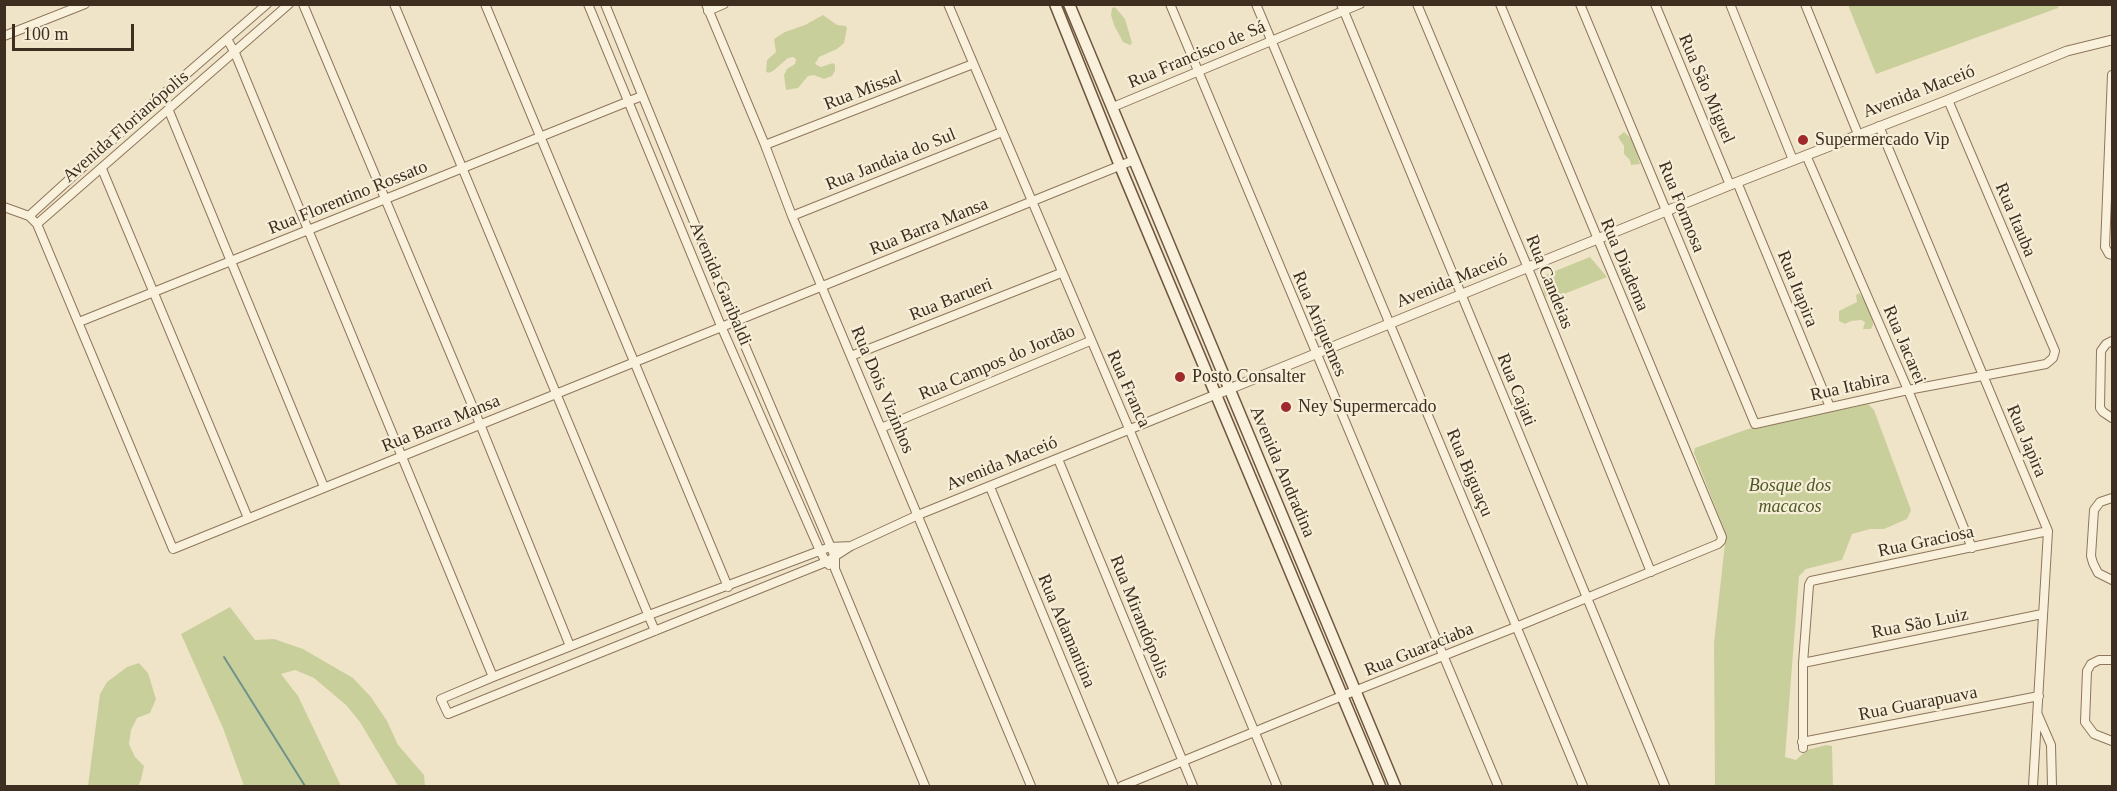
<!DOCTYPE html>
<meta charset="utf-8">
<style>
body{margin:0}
#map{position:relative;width:2117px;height:791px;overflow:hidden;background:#f0e4c8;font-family:Georgia,serif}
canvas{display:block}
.frame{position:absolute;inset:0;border:6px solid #3d2e20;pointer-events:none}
.scale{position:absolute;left:12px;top:24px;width:122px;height:27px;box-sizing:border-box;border:3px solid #3d2e20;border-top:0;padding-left:8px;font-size:18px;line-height:21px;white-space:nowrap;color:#3d2e20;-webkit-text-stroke:4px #f7eed8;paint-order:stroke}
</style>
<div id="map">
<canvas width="2117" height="791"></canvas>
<div class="frame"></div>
<div class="scale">100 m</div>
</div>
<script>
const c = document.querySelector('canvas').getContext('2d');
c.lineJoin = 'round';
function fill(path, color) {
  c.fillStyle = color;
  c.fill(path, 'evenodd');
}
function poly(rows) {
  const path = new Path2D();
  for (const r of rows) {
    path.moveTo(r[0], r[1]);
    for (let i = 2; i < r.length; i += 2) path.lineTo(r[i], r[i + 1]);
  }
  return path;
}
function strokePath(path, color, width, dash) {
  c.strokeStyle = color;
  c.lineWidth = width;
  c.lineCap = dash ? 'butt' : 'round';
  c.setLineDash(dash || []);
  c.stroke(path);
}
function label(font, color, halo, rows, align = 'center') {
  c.font = font + ' Georgia,serif';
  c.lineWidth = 4.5;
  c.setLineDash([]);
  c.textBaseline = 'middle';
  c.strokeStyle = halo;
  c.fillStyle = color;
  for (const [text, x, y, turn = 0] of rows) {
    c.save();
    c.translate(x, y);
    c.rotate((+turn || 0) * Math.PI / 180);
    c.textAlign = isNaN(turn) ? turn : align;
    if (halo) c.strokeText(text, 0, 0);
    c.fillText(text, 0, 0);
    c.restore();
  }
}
const green = poly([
 [1848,5,2059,5,2058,8,1876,74],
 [1115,7,1125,19,1132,43,1130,45,1123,42,1114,25,1111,15,1112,8],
 [823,15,837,25,846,26,847,28,844,43,837,49,819,57,815,64,821,67,833,63,835,65,835,71,832,76,824,79,814,75,808,76,798,88,786,90,784,75,787,69,795,64,796,59,793,57,788,58,773,71,768,73,766,71,767,60,776,52,774,39,785,32,805,25],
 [1624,132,1634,141,1640,164,1631,165,1630,160,1624,154,1624,146,1618,137],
 [1590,257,1607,277,1564,294,1551,298,1545,296,1541,279,1543,276],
 [1859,293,1865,301,1872,318,1873,325,1871,329,1863,329,1865,322,1861,320,1851,321,1845,324,1839,321,1839,311,1857,302,1856,295],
 [1868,404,1874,410,1911,510,1907,519,1884,529,1870,529,1852,534,1842,560,1806,569,1799,576,1785,757,1796,760,1807,750,1826,745,1832,746,1833,786,1715,786,1714,643,1726,534,1694,453,1695,448,1748,429],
 [230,607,255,640,274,639,303,649,353,678,371,697,387,721,398,745,424,775,425,786,398,786,360,722,346,705,314,678,295,670,281,674,298,696,341,786,244,786,223,728,181,634],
 [139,663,148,673,156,699,150,713,137,718,131,730,129,744,135,757,144,766,141,780,138,786,88,786,100,694,107,682,127,667]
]);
const stream = poly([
 [224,657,305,786]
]);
const minor = poly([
 [303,4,480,424,570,646],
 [394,4,655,631],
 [485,4,728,587],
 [588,4,721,326,820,551,826,562,829,565],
 [605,4,734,320,835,557,835,569,925,786],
 [706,4,765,145,792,216,1031,786],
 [948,4,1130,431,1277,786],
 [1170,4,1498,786],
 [1256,4,1583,786],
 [1341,4,1665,786],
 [1417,4,1528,268,1651,572],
 [1580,4,1755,424,1908,390,2046,364,2053,358,2055,351,1948,100],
 [1655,4,1730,185],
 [1730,4,1793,160],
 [1805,4,1858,134],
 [708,11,724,4],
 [4,36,85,4],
 [227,39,235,53,493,677],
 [2112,75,2105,247,2109,254,2112,255],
 [1113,107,1360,4],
 [169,111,324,487],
 [1879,126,2048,531,2033,786],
 [765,145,973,64],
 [1806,155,1908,390,1972,548],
 [102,169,248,518],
 [1737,182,1830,407],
 [4,207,29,216,37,224,173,549,1134,160],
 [29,216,160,97,267,4],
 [792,216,1002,132],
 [37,224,289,4],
 [79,322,642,96],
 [2112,341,2106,344,2101,351,2100,408,2103,412,2112,418],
 [851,356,1061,273],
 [881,428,1090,341],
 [1058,459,1193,786],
 [990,487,1114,786],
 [2112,498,2100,502,2094,510,2091,556,2093,563,2098,573,2112,580],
 [851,546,830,547,649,615,493,677,441,699,448,714,826,562,851,546,918,515,1217,394],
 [2112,660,2099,660,2091,664,2087,671,2085,722,2094,734,2112,741],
 [1803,663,2042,614],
 [2038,715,2051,745,2052,786],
 [1802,742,2039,696],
 [1803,748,1803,663,1809,585,1811,581,2048,531],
 [1122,786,1342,696,1516,627,1718,544,1721,541,1722,537,1500,4]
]);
const tertiary = poly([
 [1217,394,1730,185,1948,100,2067,51,2112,40]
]);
const secondary = poly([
 [1055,4,1120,166,1380,786],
 [1069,4,1395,786]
]);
const markers = [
 [1803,140,6,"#9e2a2b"],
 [1180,377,6,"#9e2a2b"],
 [1286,407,6,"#9e2a2b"]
];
const streetNames = [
 ["Rua Francisco de Sá",1197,55,-23],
 ["Rua São Miguel",1706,89,67],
 ["Rua Missal",863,91,-21],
 ["Avenida Maceió",1919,92,-21],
 ["Avenida Florianópolis",126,127,-41],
 ["Rua Jandaia do Sul",891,160,-22],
 ["Rua Florentino Rossato",348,198,-22],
 ["Rua Formosa",1681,207,68],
 ["Rua Itauba",2015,220,67],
 ["Rua Barra Mansa",929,227,-22],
 ["Rua Diadema",1624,265,67],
 ["Avenida Maceió",1452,281,-22],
 ["Rua Candeias",1549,282,68],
 ["Avenida Garibaldi",720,284,67],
 ["Rua Itapira",1797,289,68],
 ["Rua Barueri",951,300,-22],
 ["Rua Ariquemes",1319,324,67],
 ["Rua Jacarei",1904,345,67],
 ["Rua Campos do Jordão",997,363,-23],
 ["Rua Itabira",1850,387,-13],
 ["Rua Franca",1128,389,66],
 ["Rua Dois Vizinhos",882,390,67],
 ["Rua Cajati",1516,390,68],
 ["Rua Barra Mansa",441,424,-22],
 ["Rua Japira",2026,441,67],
 ["Avenida Maceió",1002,464,-22],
 ["Avenida Andradina",1282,472,67],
 ["Rua Biguaçu",1469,473,67],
 ["Rua Graciosa",1926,542,-12],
 ["Rua Mirandópolis",1139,617,68],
 ["Rua São Luiz",1920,624,-11],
 ["Rua Adamantina",1066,631,67],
 ["Rua Guaraciaba",1419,650,-22],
 ["Rua Guarapuava",1918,704,-11]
];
const poiNames = [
 ["Supermercado Vip",1815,140],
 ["Posto Consalter",1192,377],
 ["Ney Supermercado",1298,407]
];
const parkNames = [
 ["Bosque dos",1790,486],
 ["macacos",1790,507]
];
fill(green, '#c9cf9b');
strokePath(stream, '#6f938a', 2);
strokePath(minor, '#8d765c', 10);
strokePath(tertiary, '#8d765c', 11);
strokePath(secondary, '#6f573f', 13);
strokePath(minor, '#faf1dc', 8);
strokePath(tertiary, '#faf1dc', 9);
strokePath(secondary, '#faf1dc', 10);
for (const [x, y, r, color] of markers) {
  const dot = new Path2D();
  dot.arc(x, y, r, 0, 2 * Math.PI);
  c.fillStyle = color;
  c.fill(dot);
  strokePath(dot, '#f7eed8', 2);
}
label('18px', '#3d2e20', '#f7eed8', streetNames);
label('18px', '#3d2e20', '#f7eed8', poiNames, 'left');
label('italic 18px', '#4d5a26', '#f7eed8', parkNames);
</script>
